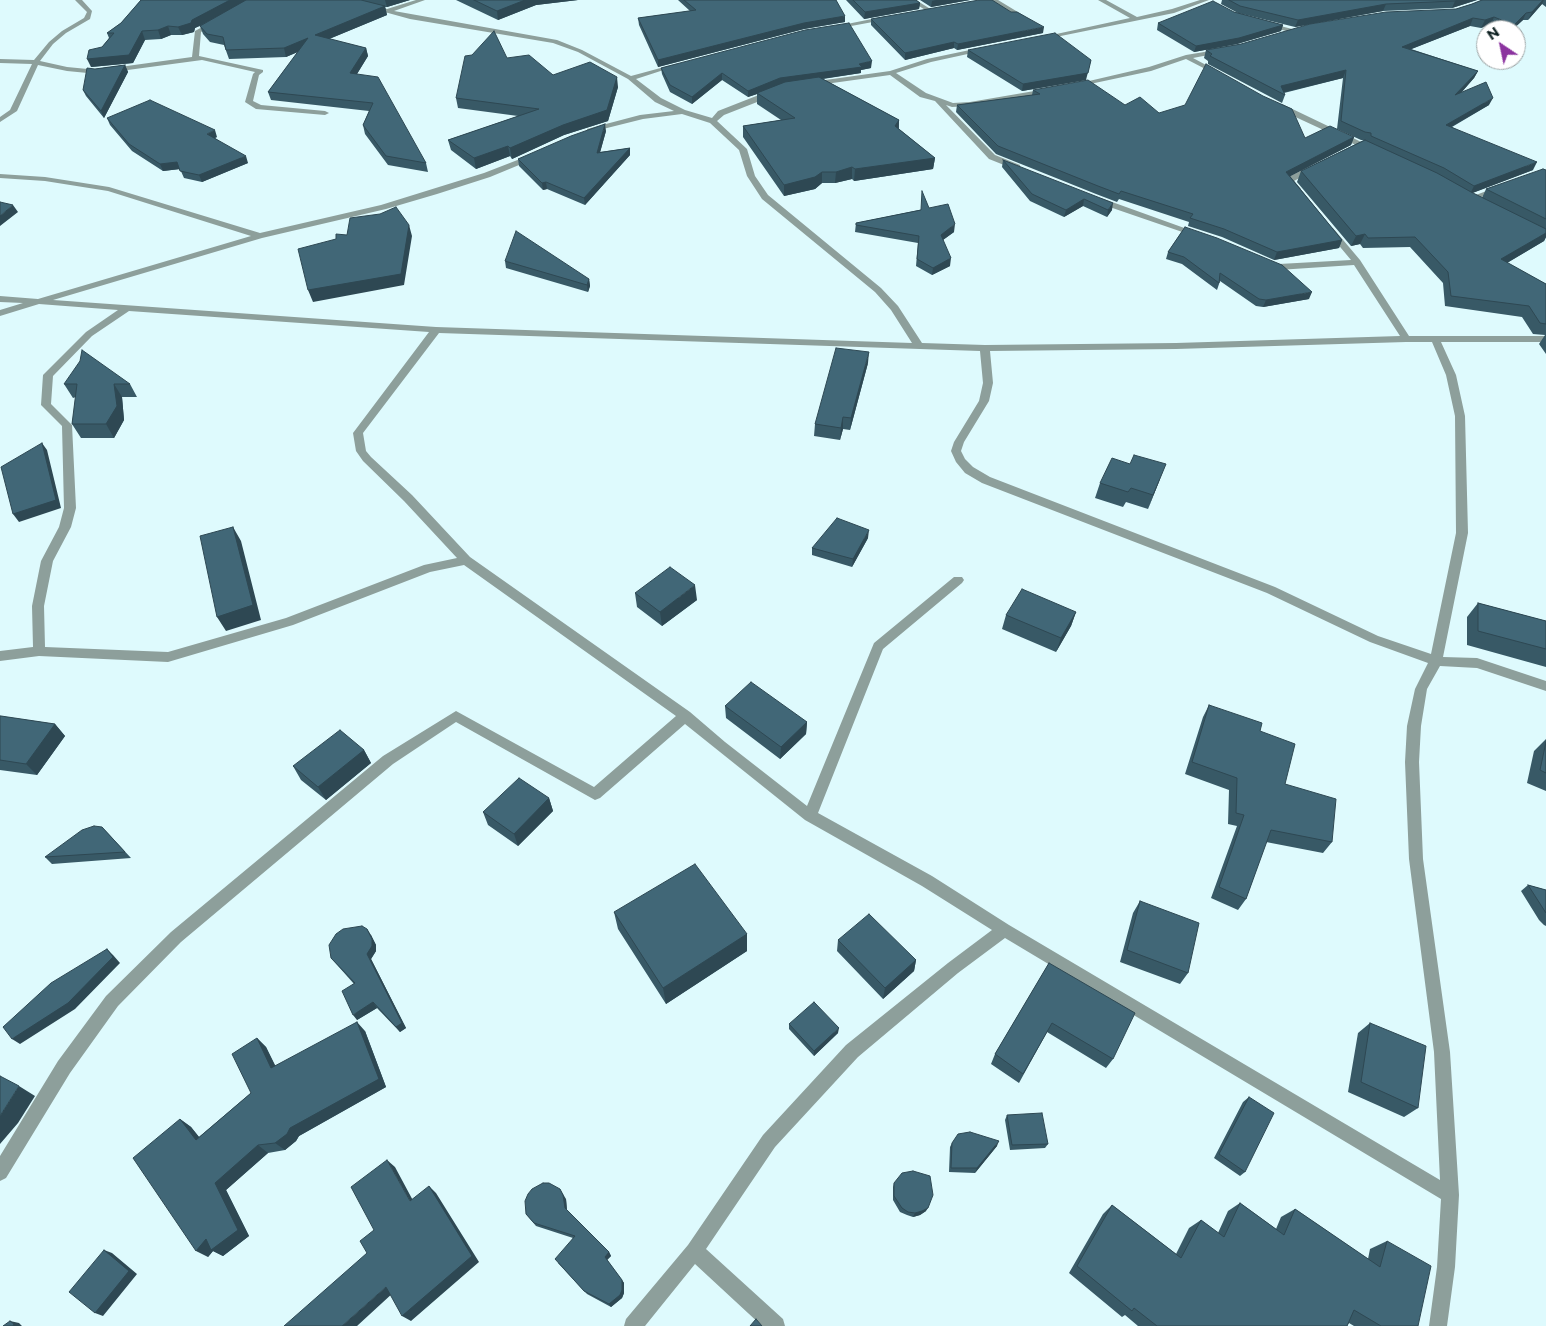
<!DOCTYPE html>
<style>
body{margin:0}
#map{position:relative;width:1546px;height:1326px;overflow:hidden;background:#defafd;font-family:Montserrat,sans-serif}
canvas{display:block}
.north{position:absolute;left:1476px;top:20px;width:50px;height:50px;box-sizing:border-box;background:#fff;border:1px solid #9ea5a6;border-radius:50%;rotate:326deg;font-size:14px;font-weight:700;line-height:20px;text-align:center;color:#0c1f20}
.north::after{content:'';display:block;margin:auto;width:18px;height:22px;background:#8b339f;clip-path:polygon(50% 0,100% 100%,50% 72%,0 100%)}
</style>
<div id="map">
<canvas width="1546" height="1326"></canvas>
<div class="north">N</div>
</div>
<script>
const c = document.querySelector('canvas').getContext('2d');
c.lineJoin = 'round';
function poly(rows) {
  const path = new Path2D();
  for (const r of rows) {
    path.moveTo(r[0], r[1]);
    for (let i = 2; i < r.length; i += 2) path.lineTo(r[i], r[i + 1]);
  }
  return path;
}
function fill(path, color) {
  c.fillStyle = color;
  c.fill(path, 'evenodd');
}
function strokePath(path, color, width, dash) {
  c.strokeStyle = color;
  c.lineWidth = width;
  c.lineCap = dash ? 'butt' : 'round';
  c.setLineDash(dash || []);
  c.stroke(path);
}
const minor = poly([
 [75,0,82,0,92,11,90,19,66,33,53,44,40,61,67,67,98,70,192,57,195,31,215,20,217,21,217,23,201,32,199,56,263,70,263,72,259,75,253,101,261,105,325,111,329,113,325,115,256,109,245,102,253,74,255,72,202,60,98,74,67,71,38,65,17,111,0,122,0,117,10,110,32,64,0,63,0,59,34,60,49,42,62,31,84,18,87,12,75,0],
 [341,0,351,0,387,9,416,0,425,0,394,11,557,40,582,50,631,76,679,63,679,65,636,79,661,98,685,110,712,118,718,111,769,91,775,91,775,95,724,115,717,121,747,149,755,176,768,195,881,288,898,306,922,343,985,345,1176,343,1400,336,1354,265,1278,270,1265,263,1269,260,1279,264,1351,260,1326,230,1330,227,1333,228,1360,260,1409,336,1546,336,1546,342,1441,342,1456,375,1465,416,1468,533,1443,657,1477,658,1546,681,1546,691,1477,668,1440,666,1427,689,1421,726,1419,762,1423,859,1450,1052,1459,1195,1455,1267,1447,1326,1429,1326,1437,1267,1441,1199,1005,938,958,973,858,1057,775,1147,706,1249,783,1319,785,1326,762,1326,695,1264,645,1326,624,1326,626,1319,688,1245,763,1135,846,1045,948,963,992,930,922,886,805,820,685,724,600,798,595,800,456,722,393,764,181,942,118,1006,70,1073,6,1178,0,1181,0,1156,58,1061,106,996,171,932,383,756,456,711,594,787,676,716,464,565,430,572,293,625,168,662,39,656,0,661,0,651,33,647,32,606,41,561,59,527,64,508,62,426,41,405,43,375,86,332,118,310,39,304,0,316,0,310,23,303,0,302,0,296,38,299,251,236,108,191,45,181,0,178,0,174,45,177,109,187,260,233,381,205,484,173,533,154,536,154,536,158,490,177,437,194,386,209,262,238,53,300,436,327,912,343,891,310,875,292,762,199,747,176,739,150,710,123,682,114,643,119,587,133,587,129,640,115,674,111,655,102,628,79,578,52,553,43,410,19,341,0],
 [129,311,429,332,353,433,356,451,363,461,404,501,457,558,424,565,286,618,168,652,45,647,44,606,53,561,71,527,76,508,72,425,51,404,53,376,92,336,129,311],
 [439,333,980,351,983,383,979,401,954,442,951,451,956,462,965,473,982,483,1267,593,1370,642,1428,663,1415,689,1407,726,1405,762,1409,859,1434,1052,1440,1180,1009,925,932,876,818,813,883,649,962,583,964,580,962,577,954,577,874,643,807,806,725,742,690,712,470,557,412,495,371,457,366,451,363,433,439,333],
 [1406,342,1432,342,1446,375,1455,416,1456,533,1431,654,1378,636,1275,587,990,477,973,467,965,459,961,451,964,442,989,401,993,383,990,351,1176,349,1406,342],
 [909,0,916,0,932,10,927,11,909,0],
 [990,0,998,0,1031,20,1026,21,990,0],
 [1098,0,1106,0,1137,17,1172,9,1200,0,1209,0,1174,13,1041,40,1038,38,1130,18,1098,0],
 [887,16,890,18,889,19,835,29,832,27,887,16],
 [1265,22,1296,30,1297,31,1294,33,1263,25,1262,24,1265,22],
 [984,47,986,48,986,50,931,62,896,73,926,93,953,103,970,102,1052,88,1052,92,1049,92,970,106,952,107,946,105,995,155,1020,165,1020,169,1014,169,989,159,935,101,920,97,890,75,811,86,807,84,811,82,890,71,927,59,984,47],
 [1222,49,1225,51,1224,52,1193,58,1221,73,1221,75,1219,76,1186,59,1151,71,1076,87,1072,85,1149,67,1186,55,1222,49],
 [1276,104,1282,104,1378,150,1371,152,1276,108,1276,104],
 [1311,166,1318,168,1294,181,1301,189,1294,191,1285,180,1286,178,1311,166],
 [1500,186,1504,188,1503,190,1469,201,1465,199,1500,186],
 [1095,198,1101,198,1201,234,1194,236,1095,202,1095,198]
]);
const wall = poly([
 [141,0,410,0,387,7,385,7,387,15,329,39,366,48,368,56,357,74,426,163,428,172,388,165,365,134,363,125,369,111,271,100,268,92,298,52,286,57,229,59,224,45,210,42,203,34,200,26,195,28,194,32,182,35,171,35,161,39,145,40,133,63,91,67,102,47,109,38,107,33,121,23],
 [456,0,578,0,536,5,498,20],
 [678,0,836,0,845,22,804,29,658,67,639,25,638,18,690,11],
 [846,0,916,0,920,3,919,9,864,19],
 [920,0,970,0,931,7],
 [1222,0,1477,0,1452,8,1383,11,1295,27,1238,13,1221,4],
 [1482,0,1546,0,1546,7,1542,4,1528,20,1523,20,1512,30,1505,30,1491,24,1481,28,1470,26,1411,49,1478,71,1474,78,1461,93,1489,105,1452,127,1533,170,1472,193,1482,198,1486,189,1546,170,1546,237,1544,241,1507,263,1546,284,1546,354,1539,344,1545,335,1533,334,1522,317,1445,306,1443,283,1410,247,1363,248,1360,244,1351,246,1297,182,1301,171,1364,140,1361,140,1337,129,1343,78,1284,93,1285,95,1282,103,1208,64,1208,61,1204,58,1206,50,1456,9,1472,4],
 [1234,12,1283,25,1281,31,1237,44,1194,52,1157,30,1158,23],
 [871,19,1043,33,957,50,954,48,905,60,871,25],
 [968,50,1086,80,1022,91,967,57],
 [507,58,553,75,618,87,608,121,564,135,512,159,510,156,476,169,451,150,448,140,518,116,458,108,456,98],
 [125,65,128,72,104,118,86,96,83,90,95,69],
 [661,68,871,68,861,70,861,73,823,79,899,120,899,129,935,158,933,169,854,181,852,179,835,183,822,183,815,189,784,196,743,137,743,126,781,120,757,104,757,94,748,97,722,80,692,104,670,92,662,74],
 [1033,90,1125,105,1159,113,1305,138,1354,137,1351,145,1290,176,1342,240,1339,248,1274,260,1222,237,1188,226,1189,222,1119,199,1117,202,1096,194,996,154,956,112,957,105,1032,95],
 [107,118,217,137,215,138,248,163,202,182,184,178,180,169,163,171,132,151,110,125],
 [606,131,600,152,630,148,630,155,585,205,547,189,543,190,519,166,518,159],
 [1003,160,1112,210,1107,217,1083,206,1064,217,1030,201,1002,167],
 [929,208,954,232,943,240,950,266,932,275,916,266,918,243,855,232,856,223],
 [1185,227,1309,299,1263,307,1256,306,1220,281,1217,290,1182,264,1166,259,1168,252],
 [505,261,589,279,590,286,588,292,506,268],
 [868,363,850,430,843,429,840,440,814,436,815,424],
 [64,384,130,384,137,397,122,397,124,420,114,438,81,438,72,424,76,397,73,398],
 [1160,479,1148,509,1126,502,1123,507,1095,498,1100,483],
 [868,538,852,567,812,555,812,548],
 [635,593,697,600,662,626,637,607],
 [1478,603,1546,621,1546,667,1467,645,1467,617],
 [1076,612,1071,626,1056,652,1002,629,1006,615],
 [1209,705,1260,731,1285,784,1332,842,1323,853,1266,842,1246,899,1238,910,1211,898,1237,826,1228,824,1229,790,1185,774,1203,717],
 [725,706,807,722,806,734,780,759,726,718],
 [0,716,55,724,65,736,37,775,0,770],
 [1546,739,1546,791,1527,783,1534,751],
 [364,750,371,763,326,800,301,780,293,766],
 [549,798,553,811,518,846,488,825,483,812],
 [102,827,131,858,52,864,45,857],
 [1528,885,1546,890,1546,926,1544,925,1539,920,1521,891],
 [1140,901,1188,973,1180,984,1120,962,1133,913],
 [614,912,747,934,747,951,666,1004,618,929],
 [371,935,376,945,376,951,371,959,406,1028,400,1032,377,1008,357,1020,354,984,331,958],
 [838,940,916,960,914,971,883,999,837,951],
 [1049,963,1113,1059,1106,1068,1047,1032,1019,1083,991,1064,995,1054],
 [1370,1023,1418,1108,1404,1117,1348,1092,1358,1033],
 [789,1024,838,1033,814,1056,789,1029],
 [365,1031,386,1087,299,1136,296,1141,285,1150,268,1153,226,1190,249,1236,223,1256,213,1251,208,1257,180,1119,191,1127,199,1137,251,1093,257,1038,266,1047,275,1066],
 [1249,1097,1245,1172,1240,1176,1214,1158,1243,1102],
 [1007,1115,1048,1144,1045,1148,1010,1150,1005,1120],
 [952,1143,997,1146,975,1173,949,1172,950,1147],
 [894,1183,926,1211,920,1215,913,1217,907,1215,900,1212,893,1200,893,1187],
 [566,1199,567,1210,609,1252,611,1256,607,1260,624,1283,624,1293,622,1298,611,1307,587,1294,558,1263,573,1238,536,1226,526,1214],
 [1240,1203,1276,1229,1281,1217,1295,1209,1368,1259,1370,1249,1387,1241,1418,1326,1354,1326,1349,1323,1347,1326,1138,1326,1125,1315,1122,1317,1069,1273,1103,1214,1112,1205,1176,1254,1189,1228,1201,1220,1218,1233,1228,1211]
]);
const shadedWall = poly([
 [230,0,248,0,195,28,194,32,182,35,178,27],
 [385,0,410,0,387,7],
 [525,0,578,0,536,5,498,20,497,11],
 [936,0,970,0,931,7,932,1],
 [1458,0,1477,0,1452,8,1455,1],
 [1543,0,1544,0,1542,4,1528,20,1532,12],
 [920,3,919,9,864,19,865,12],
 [1386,4,1383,11,1295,27,1298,20],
 [385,6,387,15,317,44,315,35],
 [1526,13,1523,20,1512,30,1511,30,1514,25],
 [845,16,845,22,804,29,658,67,658,60,804,23],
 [1494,17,1491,24,1481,28,1485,20],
 [1473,18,1470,26,1399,54,1402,47],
 [1283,25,1281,31,1237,44,1194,52,1196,46],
 [168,26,171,35,161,39,158,30],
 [1044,27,1043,33,957,50,958,44],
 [142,31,145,40,133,63,91,67,87,59],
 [308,38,311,46,286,57,284,48],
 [954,42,954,48,905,60,905,53],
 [366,48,368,56,352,82,350,73],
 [1091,60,1086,80,1022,91,1023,84],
 [872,61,871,68,861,70,861,73,780,85,757,93,757,94,748,97,748,91,780,78],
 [125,65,128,72,104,118,101,111],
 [1346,70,1343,78,1281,93,1281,86],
 [1478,71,1474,78,1452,103,1455,95],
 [722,73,722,80,692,104,692,97],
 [617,77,618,87,608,121,564,135,512,159,510,148],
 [1493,98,1489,105,1442,132,1446,125],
 [899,120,898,131,895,126],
 [605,124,606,131,598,160,597,153],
 [215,130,217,137,209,140,207,134],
 [1354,137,1351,145,1283,180,1286,172],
 [508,146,510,156,476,169,474,158],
 [630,148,630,155,585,205,584,198],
 [246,156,248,163,202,182,199,175],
 [935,158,933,169,854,181,855,169],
 [177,162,180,169,163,171,160,164],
 [1537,162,1533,170,1470,194,1474,186],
 [852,167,852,179,835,183,836,172],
 [822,172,822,183,815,189,784,196,784,185],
 [546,182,547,189,543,190,542,183],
 [1084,199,1083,206,1064,217,1066,210],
 [1113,203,1112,210,1107,217,1108,210],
 [13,205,18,212,0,226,0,216],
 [955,224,954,232,940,242,941,235],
 [409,225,412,236,404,285,313,302,308,290],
 [1546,233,1546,237,1544,241,1495,270,1501,259],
 [1365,234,1360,244,1351,246,1356,236],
 [1342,240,1339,248,1274,260,1277,252],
 [951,258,950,266,932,275,933,268],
 [589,279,590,286,588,292,587,285],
 [1312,292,1309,299,1263,307,1266,300],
 [869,352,868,363,850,430,851,418],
 [114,384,122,397,124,420,114,438,106,424],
 [843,417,843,429,840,440,841,428],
 [42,443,47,450,61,508,19,522,13,514],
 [1166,464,1148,509,1153,495],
 [233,527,241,541,261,620,226,631,217,617],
 [869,530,868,538,852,567,853,559],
 [695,585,697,600,662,626,660,612],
 [1076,612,1071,626,1056,652,1061,638],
 [807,722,806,734,780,759,781,747],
 [55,724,65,736,37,775,26,764],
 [364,750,371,763,326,800,318,787],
 [549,798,553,811,518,846,514,834],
 [367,929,371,935,376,945,376,951,371,959,406,1028,400,1032,396,1027,367,954],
 [747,934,747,951,666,1004,663,988],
 [107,949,113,955,120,963,75,1009,20,1044,12,1039],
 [916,960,914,971,883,999,885,988],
 [373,1002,377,1008,357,1020,353,1015],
 [357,1022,365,1031,386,1087,299,1136,296,1141,285,1150,275,1143,290,1128],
 [839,1028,838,1033,814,1056,814,1051],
 [257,1038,266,1047,281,1077,271,1068],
 [19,1086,35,1096,18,1123,0,1144,0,1116],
 [180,1119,191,1127,207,1147,196,1140],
 [999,1141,997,1146,975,1173,977,1168],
 [258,1145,268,1153,226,1190,249,1236,223,1256,213,1251,208,1257,196,1251,215,1183],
 [387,1160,395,1167,417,1208,410,1201],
 [429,1186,436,1193,479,1262,411,1321,402,1316],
 [560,1189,566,1199,567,1211,565,1208],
 [928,1208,926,1211,920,1215,913,1217,915,1213],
 [104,1250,112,1253,137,1274,103,1316,95,1313],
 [609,1252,611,1256,607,1260,605,1257],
 [622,1280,624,1283,624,1293,622,1298,611,1307,609,1304],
 [386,1287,394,1292,357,1326,342,1326],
 [10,1321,19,1323,22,1326,13,1326]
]);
const building = poly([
 [141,0,230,0,192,20,191,23,178,27,168,26,158,30,142,31,129,55,87,59,89,50,102,47,114,33,107,33,121,23,141,0],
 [246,0,361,0,385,6,315,35,366,48,350,73,378,77,426,163,386,156,363,125,373,103,268,92,308,38,284,48,226,50,223,37,207,34,200,26,246,0],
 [474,0,525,0,497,11,474,0],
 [684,0,836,0,845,16,804,23,658,60,638,18,696,10,684,0],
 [853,0,916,0,920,3,865,12,853,0],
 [979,0,992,0,1011,12,1017,12,1044,27,958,44,954,42,905,53,871,19,979,0],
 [1229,0,1458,0,1455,1,1386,4,1298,20,1240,6,1229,0],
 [1482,0,1543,0,1532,12,1526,13,1514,25,1494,17,1485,20,1473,18,1402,47,1478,71,1455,95,1486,82,1493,98,1446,125,1537,162,1474,186,1444,168,1371,136,1371,133,1365,132,1341,121,1346,70,1281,86,1285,95,1210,56,1212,54,1206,50,1241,44,1310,24,1386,12,1456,9,1472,4,1482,0],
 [1213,1,1234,12,1283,25,1239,38,1196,46,1158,23,1213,1],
 [849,23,872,61,859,64,862,67,780,78,748,91,722,73,692,97,670,85,661,68,805,30,849,23],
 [494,31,507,58,529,55,553,75,590,62,617,77,607,110,563,125,510,148,508,146,474,158,448,140,539,109,456,98,465,56,472,55,494,31],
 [1055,33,1091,60,1088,73,1023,84,968,50,1055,33],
 [1206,64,1263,96,1292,109,1305,138,1330,126,1354,137,1286,172,1342,240,1277,252,1224,229,1190,218,1193,214,1121,191,1119,194,1098,186,998,146,957,105,1040,94,1033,90,1088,80,1125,105,1140,97,1159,113,1185,105,1206,64],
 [125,65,101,111,83,90,87,68,95,69,125,65],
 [819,77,899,120,895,126,935,158,855,169,852,167,836,172,822,172,815,177,784,185,743,126,795,118,757,93,785,82,819,77],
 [150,100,215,130,207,134,246,156,199,175,180,171,177,162,160,164,129,144,107,118,150,100],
 [605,124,597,153,630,148,584,198,546,182,542,183,518,159,571,136,605,124],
 [1365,140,1437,173,1471,192,1546,229,1546,233,1501,259,1546,284,1546,324,1540,323,1529,306,1451,296,1448,272,1415,237,1368,238,1365,234,1356,236,1301,171,1365,140],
 [1003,160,1113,203,1108,210,1084,199,1066,210,1032,194,1003,160],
 [1543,169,1546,170,1546,219,1486,189,1543,169],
 [922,191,929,208,948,204,955,224,941,235,951,258,933,268,917,259,919,236,856,225,856,223,921,210,922,191],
 [0,202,13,205,0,216,0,202],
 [396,207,409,225,401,274,308,290,298,249,336,239,336,234,347,235,350,218,380,214,396,207],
 [1185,227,1217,238,1282,265,1312,292,1266,300,1259,299,1220,273,1219,283,1184,257,1168,252,1185,227],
 [516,231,589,279,587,285,505,261,516,231],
 [836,348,869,352,851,418,843,417,841,428,815,424,836,348],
 [82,350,130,384,114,384,117,406,106,424,72,424,77,384,64,384,80,361,82,350],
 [42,443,56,500,13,514,1,467,42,443],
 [1134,455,1166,464,1153,495,1131,488,1128,492,1100,483,1112,458,1130,464,1134,455],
 [837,518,869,530,853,559,812,548,837,518],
 [233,527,253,605,217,617,200,536,233,527],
 [670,567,695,585,660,612,635,593,670,567],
 [1022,589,1076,612,1061,638,1006,615,1022,589],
 [1478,603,1546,621,1546,649,1478,631,1478,603],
 [751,682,807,722,781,747,725,706,751,682],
 [1209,705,1262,723,1260,731,1295,744,1285,784,1336,799,1332,842,1271,830,1246,899,1219,887,1244,815,1236,813,1237,778,1192,762,1209,705],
 [0,716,1,716,55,724,26,764,0,760,0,716],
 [340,730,364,750,318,787,293,766,340,730],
 [1546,742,1546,773,1540,770,1546,742],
 [519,778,549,798,514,834,483,812,519,778],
 [94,826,102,827,125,852,45,857,82,830,94,826],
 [695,864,747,934,663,988,614,912,695,864],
 [1528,885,1546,890,1546,913,1528,885],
 [1140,901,1199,923,1188,973,1127,950,1140,901],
 [869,914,916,960,885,988,838,940,869,914],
 [362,926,367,929,372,939,372,946,367,954,402,1023,396,1027,373,1002,353,1015,342,991,355,983,331,958,329,945,336,934,343,929,362,926],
 [107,949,113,957,68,1003,12,1039,3,1027,51,983,107,949],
 [1049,963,1135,1013,1113,1059,1052,1023,1023,1074,995,1054,1049,963],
 [814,1002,839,1028,814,1051,789,1024,814,1002],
 [357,1022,379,1079,290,1128,287,1134,275,1143,258,1145,215,1183,238,1230,211,1250,206,1239,196,1251,133,1158,180,1119,196,1140,251,1093,232,1054,257,1038,271,1068,357,1022],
 [1370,1023,1426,1046,1418,1108,1361,1082,1370,1023],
 [0,1076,19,1086,0,1116,0,1076],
 [1249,1097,1274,1113,1245,1172,1219,1154,1249,1097],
 [1042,1113,1048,1144,1012,1145,1007,1115,1042,1113],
 [970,1132,999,1141,977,1168,951,1168,952,1143,958,1134,970,1132],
 [387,1160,410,1201,429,1186,472,1256,402,1316,386,1287,342,1326,284,1326,367,1253,360,1241,374,1230,351,1187,387,1160],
 [913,1171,930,1176,933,1195,928,1208,922,1211,915,1213,908,1212,902,1208,894,1196,894,1183,902,1173,913,1171],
 [543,1183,549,1183,560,1189,563,1195,565,1208,609,1252,605,1257,622,1280,622,1290,620,1295,609,1304,584,1291,555,1259,575,1236,534,1223,526,1214,525,1201,528,1194,532,1189,543,1183],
 [1240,1203,1284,1235,1295,1209,1380,1267,1387,1241,1431,1266,1418,1326,1381,1326,1354,1310,1347,1326,1157,1326,1134,1308,1132,1311,1077,1266,1112,1205,1181,1258,1201,1220,1224,1237,1240,1203],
 [104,1250,129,1271,95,1313,69,1292,104,1250],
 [756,1319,762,1326,750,1326,756,1319],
 [10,1321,14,1324,13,1326,3,1326,10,1321]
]);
fill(minor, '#8d9f9b');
fill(wall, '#385966');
fill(shadedWall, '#2e4853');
fill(building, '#416777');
strokePath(building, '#2e4853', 1);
</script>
